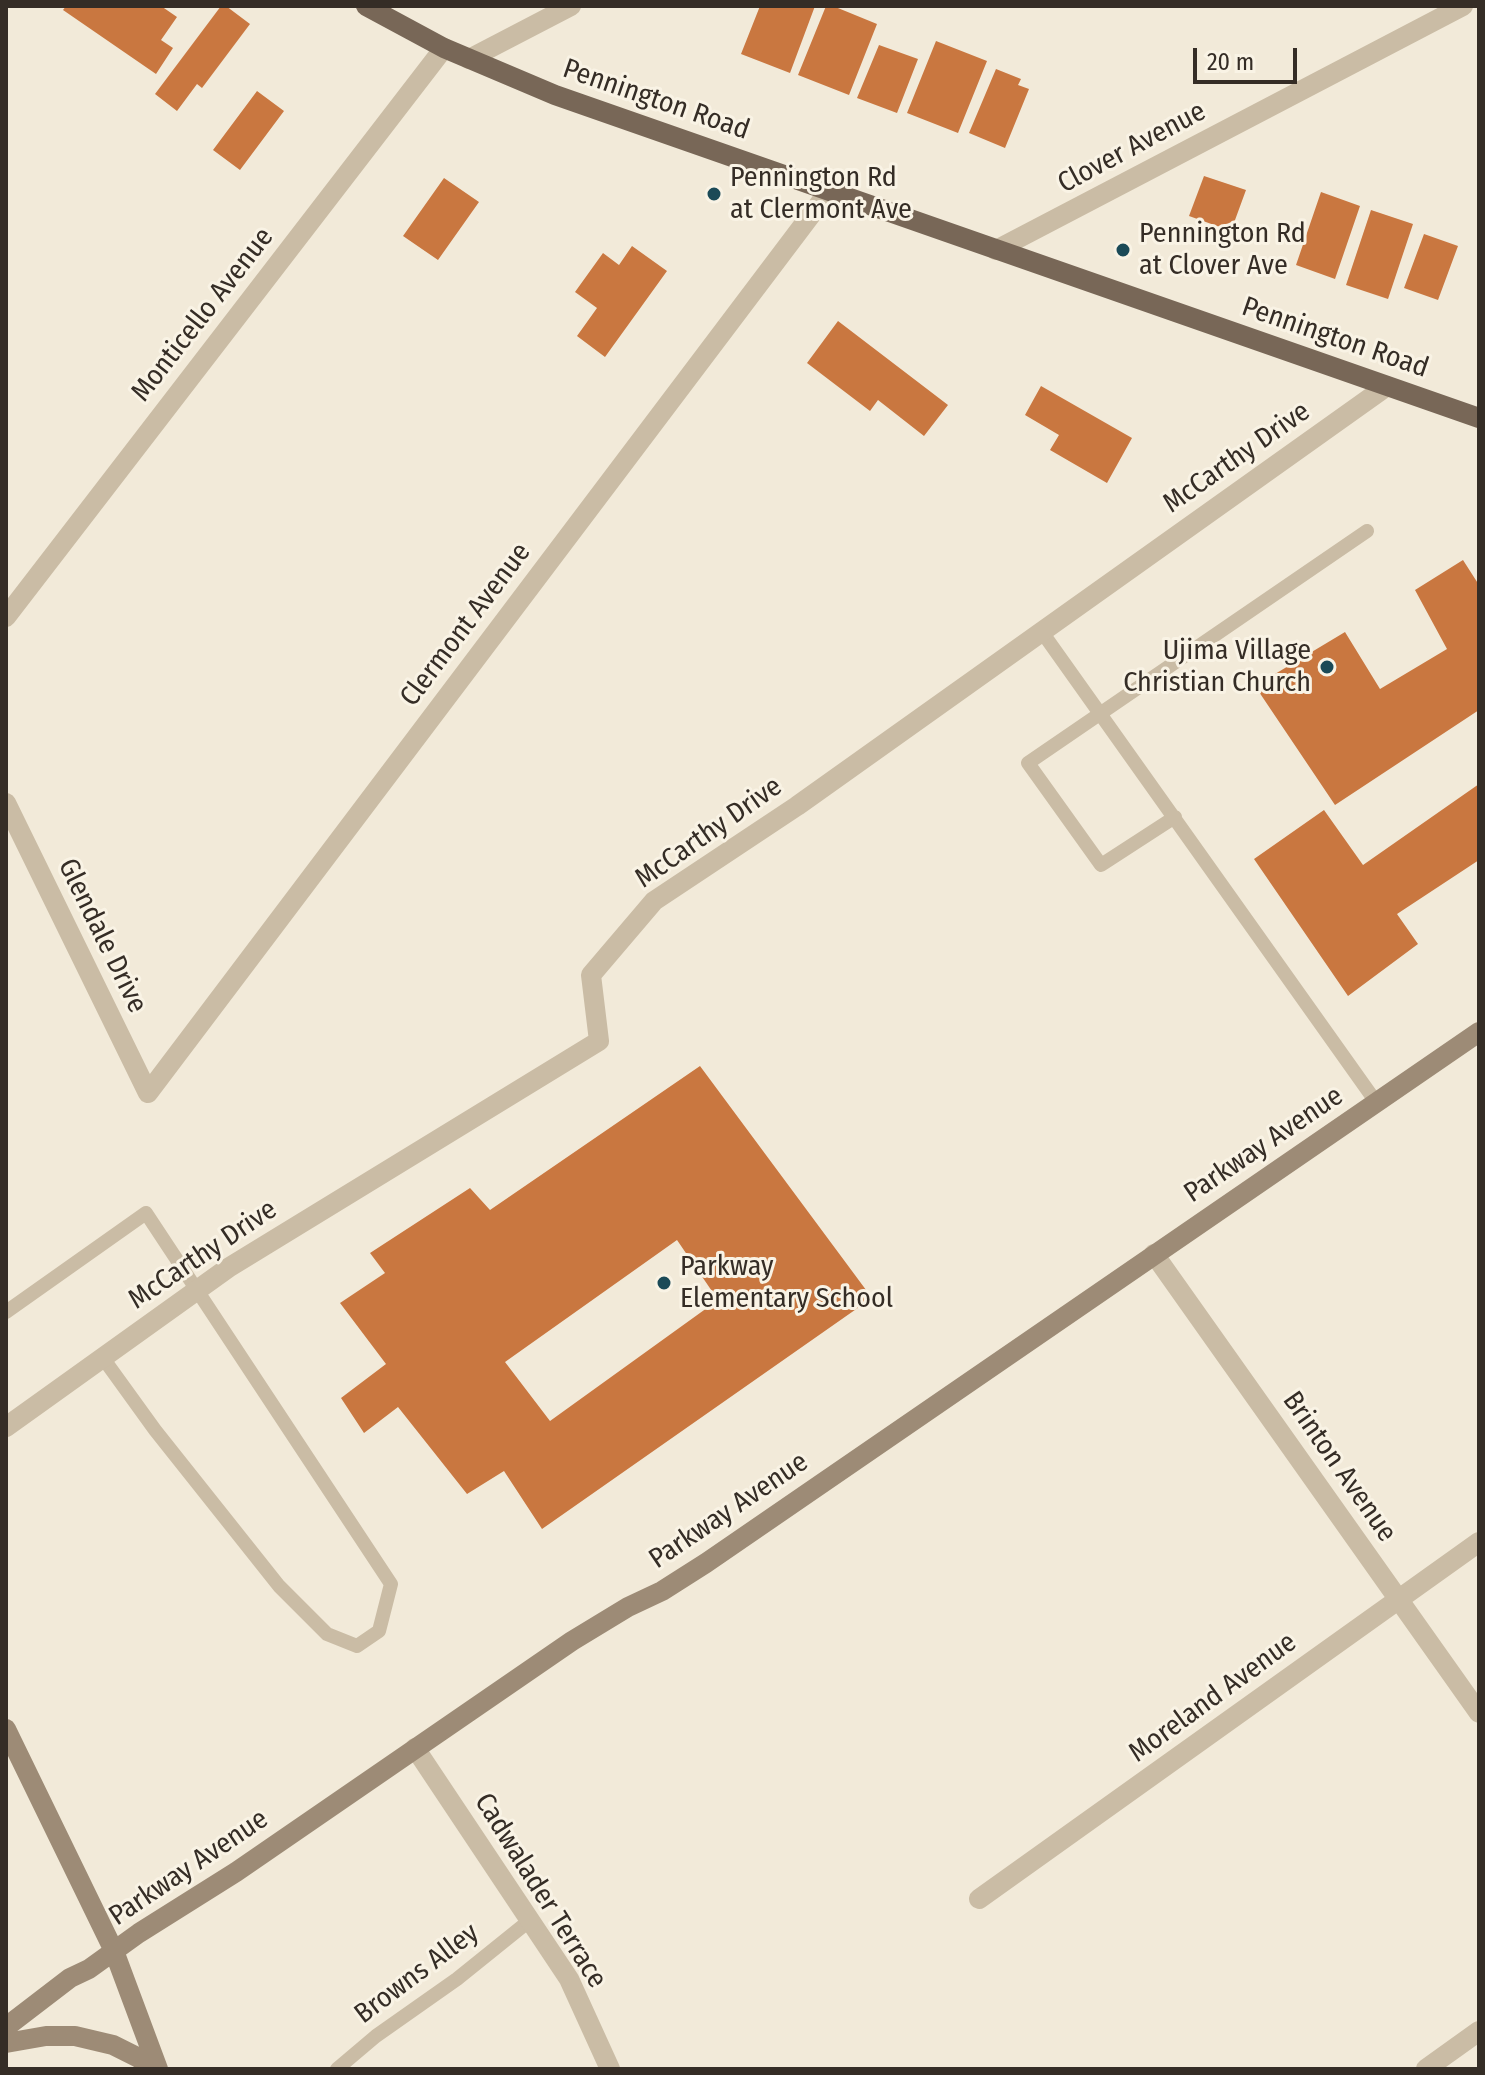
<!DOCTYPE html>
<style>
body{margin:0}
#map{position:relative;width:1485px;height:2075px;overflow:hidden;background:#f2ead9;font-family:"Fira Sans Condensed",sans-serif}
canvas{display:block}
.frame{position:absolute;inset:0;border:8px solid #352d26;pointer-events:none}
.scale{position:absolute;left:1193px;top:48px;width:104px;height:36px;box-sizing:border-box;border:4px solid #352d26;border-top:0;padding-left:10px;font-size:24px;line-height:28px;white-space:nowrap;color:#352d26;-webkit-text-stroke:6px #f9f3e5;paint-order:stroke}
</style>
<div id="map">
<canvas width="1485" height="2075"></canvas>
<div class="frame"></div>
<div class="scale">20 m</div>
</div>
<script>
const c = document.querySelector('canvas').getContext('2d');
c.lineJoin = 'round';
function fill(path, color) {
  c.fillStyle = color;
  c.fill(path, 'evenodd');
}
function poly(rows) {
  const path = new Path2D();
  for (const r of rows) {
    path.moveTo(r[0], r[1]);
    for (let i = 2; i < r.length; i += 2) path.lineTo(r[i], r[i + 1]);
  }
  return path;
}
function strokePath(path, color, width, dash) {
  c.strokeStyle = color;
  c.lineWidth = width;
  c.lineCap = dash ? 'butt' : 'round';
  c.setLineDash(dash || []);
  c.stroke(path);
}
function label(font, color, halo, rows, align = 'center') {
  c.font = font + ' "Fira Sans Condensed",sans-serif';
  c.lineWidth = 6;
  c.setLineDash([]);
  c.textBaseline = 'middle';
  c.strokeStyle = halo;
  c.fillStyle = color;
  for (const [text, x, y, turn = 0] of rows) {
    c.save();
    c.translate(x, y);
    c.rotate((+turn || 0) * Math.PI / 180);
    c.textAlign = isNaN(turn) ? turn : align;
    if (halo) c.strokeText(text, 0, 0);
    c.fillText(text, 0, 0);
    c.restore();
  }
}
const building = poly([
 [66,6,161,6,177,17,161,40,173,48,156,74,63,10],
 [221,6,226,6,250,24,202,88,197,84,177,111,155,94],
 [760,6,815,6,790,73,741,54],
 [826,6,833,6,877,24,849,95,798,75],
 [936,41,987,61,958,133,907,113],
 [879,45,918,59,897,113,857,98],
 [996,69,1021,79,1018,85,1029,89,1005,148,969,133],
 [257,91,284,111,240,170,213,150],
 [1204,176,1246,190,1231,231,1189,216],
 [444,178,479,202,438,260,403,236],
 [1321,192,1360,206,1335,279,1296,265],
 [1371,210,1413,224,1388,299,1346,285],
 [1424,234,1458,246,1438,300,1404,288],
 [632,246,667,271,605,357,577,336,597,308,575,292,603,253,619,265],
 [838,321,948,405,924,436,878,400,870,411,807,363],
 [1041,386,1132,438,1107,483,1050,450,1059,435,1025,415],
 [1463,560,1479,585,1479,710,1335,805,1255,686,1345,632,1380,689,1447,649,1415,590],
 [1479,784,1479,860,1397,914,1418,944,1348,996,1254,859,1324,810,1363,865],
 [700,1066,872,1298,542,1529,504,1471,467,1494,398,1407,364,1433,341,1398,386,1364,340,1303,385,1273,370,1253,470,1188,490,1210],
 [677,1240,718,1300,550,1421,505,1362]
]);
const service = poly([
 [1042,632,1376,1102],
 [1175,817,1101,865,1028,763,1367,531],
 [6,1312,146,1213,391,1584,379,1631,357,1646,327,1634,279,1586,155,1430,103,1358],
 [337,2069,376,2036,457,1979,529,1921]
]);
const minor = poly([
 [469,59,571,6],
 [996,250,1463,6],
 [6,617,444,48],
 [6,803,148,1093,829,191],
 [1154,1254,1479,1713],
 [6,1427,228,1268,599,1041,591,975,654,901,797,806,1387,386],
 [415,1748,569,1979,610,2069],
 [979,1899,1479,1542],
 [1426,2069,1479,2031]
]);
const secondary = poly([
 [6,1729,114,1951,158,2069],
 [6,2027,70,1978,89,1969,139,1933,236,1872,572,1641,628,1607,662,1591,706,1563,1479,1032],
 [6,2043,46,2036,75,2036,113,2045,139,2058,150,2069]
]);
const primary = poly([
 [366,6,444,48,555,95,1479,418]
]);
const markers = [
 [714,194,8,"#1b4a57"],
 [1123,250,8,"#1b4a57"],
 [1327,667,8,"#1b4a57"],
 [664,1283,8,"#1b4a57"]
];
const streetNames = [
 ["Pennington Road",656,100,19],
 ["Clover Avenue",1132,148,-28],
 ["Monticello Avenue",203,315,-52],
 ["Pennington Road",1335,338,19],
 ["McCarthy Drive",1237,458,-35],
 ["Clermont Avenue",466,625,-53],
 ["McCarthy Drive",709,833,-35],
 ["Glendale Drive",102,936,64],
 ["Parkway Avenue",1264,1145,-34],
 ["McCarthy Drive",203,1255,-34],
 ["Brinton Avenue",1339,1467,55],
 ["Parkway Avenue",729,1511,-34],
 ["Moreland Avenue",1213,1698,-36],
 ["Parkway Avenue",189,1868,-34],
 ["Cadwalader Terrace",540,1891,58],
 ["Browns Alley",417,1974,-37]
];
const poiNames = [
 ["Pennington Rd",730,178],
 ["at Clermont Ave",730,210],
 ["Pennington Rd",1139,234],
 ["at Clover Ave",1139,266],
 ["Ujima Village",1311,651,"right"],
 ["Christian Church",1311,683,"right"],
 ["Parkway",680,1267],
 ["Elementary School",680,1299]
];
fill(building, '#c97740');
strokePath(service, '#cabca5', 14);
strokePath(minor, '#cabca5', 20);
strokePath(secondary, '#9d8b76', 20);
strokePath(primary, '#786757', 20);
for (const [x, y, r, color] of markers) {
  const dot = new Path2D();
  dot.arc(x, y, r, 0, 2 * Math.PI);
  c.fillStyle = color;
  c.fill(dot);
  strokePath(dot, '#f9f3e5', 3);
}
label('28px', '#352d26', '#f9f3e5', streetNames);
label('28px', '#352d26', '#f9f3e5', poiNames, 'left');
</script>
